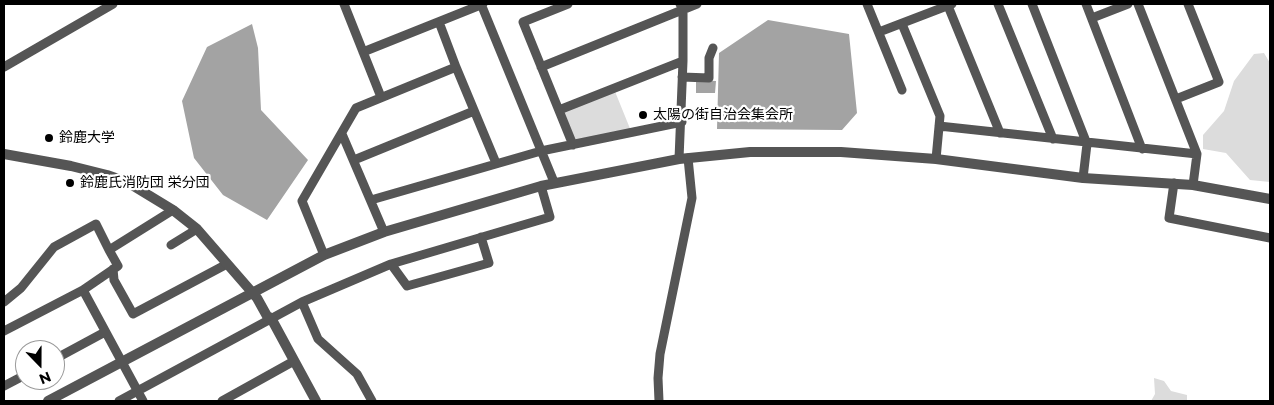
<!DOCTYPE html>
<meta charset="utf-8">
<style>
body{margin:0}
#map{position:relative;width:1274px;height:405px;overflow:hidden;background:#fff;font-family:Montserrat,sans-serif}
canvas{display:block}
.frame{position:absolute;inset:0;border:5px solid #000;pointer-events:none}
.north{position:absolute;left:15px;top:340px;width:50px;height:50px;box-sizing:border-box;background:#fff;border:1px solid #999;border-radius:50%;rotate:158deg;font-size:14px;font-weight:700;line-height:20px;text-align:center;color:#000}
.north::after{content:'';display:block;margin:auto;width:18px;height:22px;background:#000;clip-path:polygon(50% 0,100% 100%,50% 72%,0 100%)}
</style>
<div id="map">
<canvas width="1274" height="405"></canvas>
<div class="frame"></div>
<div class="north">N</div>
</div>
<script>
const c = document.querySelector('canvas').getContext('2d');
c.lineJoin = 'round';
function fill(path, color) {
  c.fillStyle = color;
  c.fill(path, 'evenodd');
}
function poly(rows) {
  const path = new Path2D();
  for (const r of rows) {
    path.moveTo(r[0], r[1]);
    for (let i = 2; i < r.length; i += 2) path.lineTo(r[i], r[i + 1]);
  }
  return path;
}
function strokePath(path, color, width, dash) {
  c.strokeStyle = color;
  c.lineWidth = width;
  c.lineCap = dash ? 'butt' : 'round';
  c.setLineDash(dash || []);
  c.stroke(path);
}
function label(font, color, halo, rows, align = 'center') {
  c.font = font + ' Montserrat,"Noto Sans JP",sans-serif';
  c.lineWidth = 4.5;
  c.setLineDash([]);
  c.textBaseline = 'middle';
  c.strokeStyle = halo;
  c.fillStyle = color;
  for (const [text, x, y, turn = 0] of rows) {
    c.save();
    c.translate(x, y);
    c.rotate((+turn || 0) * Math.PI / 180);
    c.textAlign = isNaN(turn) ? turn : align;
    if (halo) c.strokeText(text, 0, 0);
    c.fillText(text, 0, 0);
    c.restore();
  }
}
const green = poly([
 [1264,53,1270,63,1270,182,1250,180,1226,153,1203,149,1203,135,1224,111,1234,81,1254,54],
 [614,89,631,131,574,145,560,111],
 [1154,378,1164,381,1171,391,1187,395,1187,401,1151,401,1155,394]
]);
const water = poly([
 [768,20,849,34,857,113,842,130,717,129,719,53],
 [252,24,258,48,261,110,308,160,267,220,223,195,194,158,182,101,207,47],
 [696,80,716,81,715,93,696,93]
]);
const minor = poly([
 [344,4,381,97],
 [481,4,554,182],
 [568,4,523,22,573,145],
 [867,4,902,90],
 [998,4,1053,139],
 [1032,4,1087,144,1083,178],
 [1086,4,1142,149],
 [1138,4,1197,154,1193,185],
 [948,6,1000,133],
 [1092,18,1128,4],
 [439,22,456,67],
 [902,24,940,116,936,159],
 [879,32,952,4],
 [363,52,483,4],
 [4,67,113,4],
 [541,67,697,4],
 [682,77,709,78,709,58,713,48],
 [1176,99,1219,82,1188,4],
 [559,110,683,61],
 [939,126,1197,154],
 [342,134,384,232],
 [679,159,683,61,683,10,680,4],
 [354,160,474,111],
 [1174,183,1169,218,1270,238],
 [371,200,541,151,682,122],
 [171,245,197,229],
 [324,255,302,201,356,108,456,67,496,163],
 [391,264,407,286,489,263,481,237],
 [113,269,114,280,133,314,227,264],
 [83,290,143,401],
 [4,302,21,288,54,247,96,224,109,250],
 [302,302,391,264,550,217,541,186],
 [4,331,83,290,118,266,109,250,173,210],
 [55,359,105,332],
 [4,386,25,375],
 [119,401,302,302,318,339,357,374,372,401],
 [222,401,294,361],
 [659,401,658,378,660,354,692,198,688,158]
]);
const tertiary = poly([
 [4,154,71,166,107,175,127,182,173,210,197,229,257,298,267,316,271,318,316,401],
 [48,401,324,255,384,232,541,186,679,159,750,152,841,152,936,159,1083,178,1193,185,1270,199]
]);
const markers = [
 [643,115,5,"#000"],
 [49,138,5,"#000"],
 [70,183,5,"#000"]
];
const poiNames = [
 ["太陽の街自治会集会所",653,115],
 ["鈴鹿大学",59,138],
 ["鈴鹿氏消防団 栄分団",80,183]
];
fill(green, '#dcdcdc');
fill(water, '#a3a3a3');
strokePath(minor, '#555', 9);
strokePath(tertiary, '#555', 10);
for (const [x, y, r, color] of markers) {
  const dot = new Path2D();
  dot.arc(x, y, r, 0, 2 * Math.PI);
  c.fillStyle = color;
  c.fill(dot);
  strokePath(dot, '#fff', 2);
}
label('14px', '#000', '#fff', poiNames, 'left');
</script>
